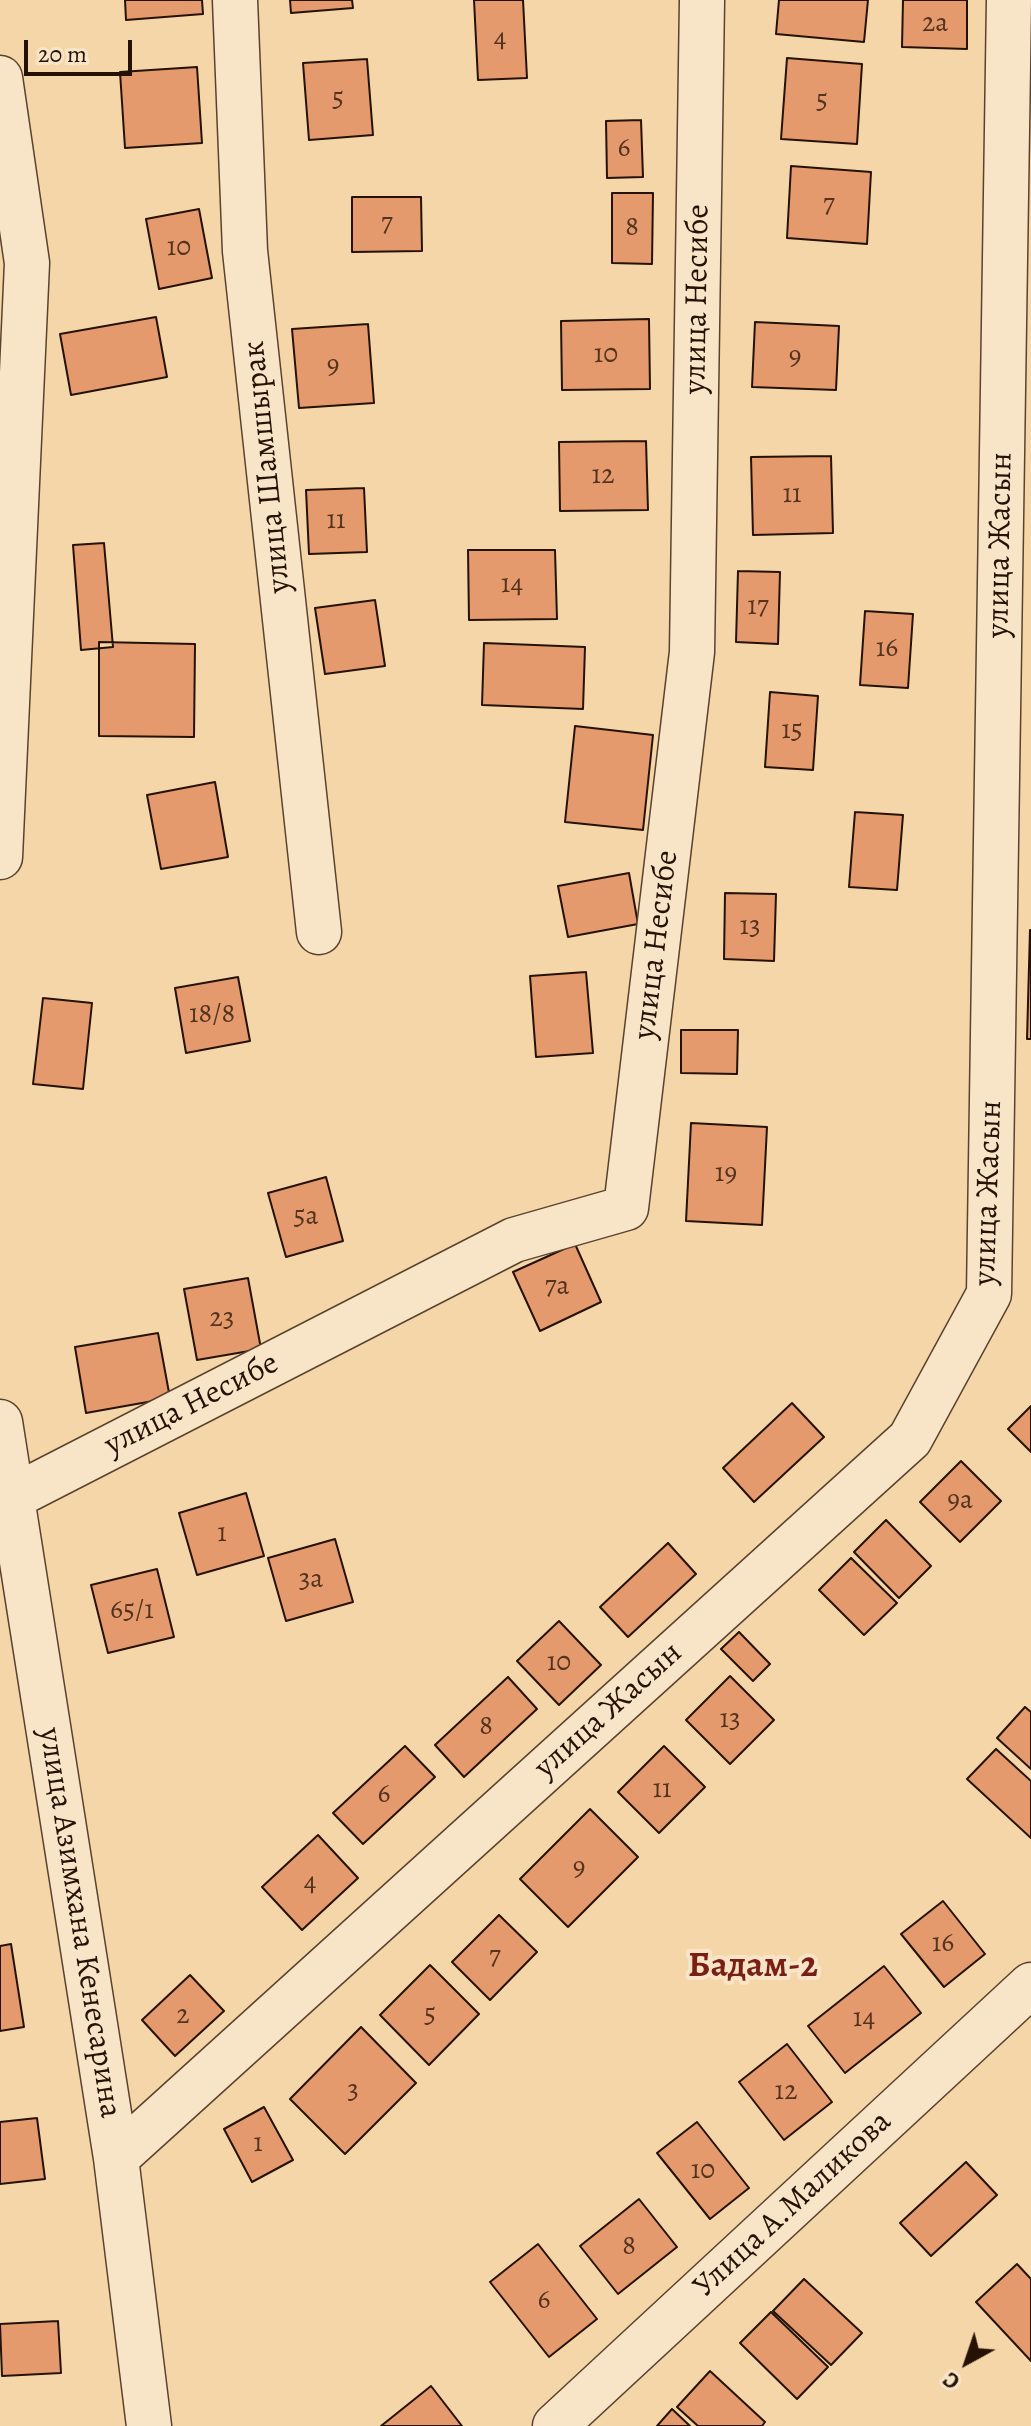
<!DOCTYPE html>
<meta charset="utf-8">
<style>
body{margin:0}
#map{position:relative;width:1031px;height:2426px;overflow:hidden;background:#f5d6a9;font-family:Alegreya,serif}
canvas{display:block}
.north{position:absolute;left:927px;top:2322px;width:80px;height:80px;-webkit-text-stroke:6px #f8e4c7;paint-order:stroke;rotate:220deg;font-size:22px;font-weight:700;line-height:32px;text-align:center;color:#251205}
.north::after{content:'';display:block;margin:auto;width:28px;height:36px;background:#251205;clip-path:polygon(50% 0,100% 100%,50% 72%,0 100%)}
.scale{position:absolute;left:24px;top:40px;width:108px;height:36px;box-sizing:border-box;border:4px solid #251205;border-top:0;padding-left:10px;font-size:24px;line-height:28px;white-space:nowrap;color:#251205;-webkit-text-stroke:6px #f8e4c7;paint-order:stroke}
</style>
<div id="map">
<canvas width="1031" height="2426"></canvas>
<div class="north">С</div>
<div class="scale">20 m</div>
</div>
<script>
const c = document.querySelector('canvas').getContext('2d');
c.lineJoin = 'round';
function fill(path, color) {
  c.fillStyle = color;
  c.fill(path, 'evenodd');
}
function poly(rows) {
  const path = new Path2D();
  for (const r of rows) {
    path.moveTo(r[0], r[1]);
    for (let i = 2; i < r.length; i += 2) path.lineTo(r[i], r[i + 1]);
  }
  return path;
}
function strokePath(path, color, width, dash) {
  c.strokeStyle = color;
  c.lineWidth = width;
  c.lineCap = dash ? 'butt' : 'round';
  c.setLineDash(dash || []);
  c.stroke(path);
}
function label(font, color, halo, rows, align = 'center') {
  c.font = font + ' Alegreya,serif';
  c.lineWidth = 8;
  c.setLineDash([]);
  c.textBaseline = 'middle';
  c.strokeStyle = halo;
  c.fillStyle = color;
  for (const [text, x, y, turn = 0] of rows) {
    c.save();
    c.translate(x, y);
    c.rotate((+turn || 0) * Math.PI / 180);
    c.textAlign = isNaN(turn) ? turn : align;
    if (halo) c.strokeText(text, 0, 0);
    c.fillText(text, 0, 0);
    c.restore();
  }
}
const building = poly([
 [125,0,202,0,203,14,126,20,125,0],
 [290,0,352,0,353,8,291,13,290,0],
 [474,0,523,0,527,78,478,80,474,0],
 [779,0,868,0,864,42,776,34,779,0],
 [903,0,967,0,967,49,902,47,903,0],
 [787,58,862,64,857,144,781,139,787,58],
 [367,59,373,135,309,140,303,63,367,59],
 [197,67,202,143,125,148,120,72,197,67],
 [641,120,643,177,607,178,606,121,641,120],
 [791,166,871,172,867,244,787,238,791,166],
 [612,193,653,193,652,264,612,263,612,193],
 [352,197,421,197,422,251,352,252,352,197],
 [199,209,212,278,159,289,146,219,199,209],
 [156,317,167,377,71,395,60,334,156,317],
 [649,319,650,389,562,390,561,321,649,319],
 [755,322,839,326,836,390,752,387,755,322],
 [368,324,374,403,299,408,292,329,368,324],
 [646,441,648,510,560,511,559,442,646,441],
 [831,456,833,533,753,535,751,457,831,456],
 [364,488,367,552,309,554,306,490,364,488],
 [104,543,113,647,81,650,73,545,104,543],
 [468,550,555,550,557,619,469,620,468,550],
 [738,571,780,572,778,644,736,642,738,571],
 [375,600,385,666,325,674,315,608,375,600],
 [865,611,913,614,908,688,860,685,865,611],
 [99,642,195,644,194,737,99,736,99,642],
 [484,643,585,647,583,709,482,705,484,643],
 [770,692,818,696,813,770,765,767,770,692],
 [575,726,653,735,643,830,565,822,575,726],
 [215,782,228,857,161,869,147,795,215,782],
 [855,812,903,815,897,890,849,887,855,812],
 [629,873,638,924,568,937,558,886,629,873],
 [725,893,776,894,774,961,724,959,725,893],
 [1030,930,1031,930,1031,1039,1027,1039,1030,930],
 [586,972,593,1053,536,1057,530,976,586,972],
 [238,977,250,1041,186,1053,175,988,238,977],
 [43,998,92,1003,83,1089,33,1084,43,998],
 [681,1030,738,1030,737,1074,681,1073,681,1030],
 [691,1123,767,1127,762,1225,686,1221,691,1123],
 [326,1177,343,1241,286,1257,268,1193,326,1177],
 [575,1244,601,1302,540,1331,513,1272,575,1244],
 [248,1278,261,1349,197,1360,184,1289,248,1278],
 [158,1333,170,1398,86,1413,75,1347,158,1333],
 [792,1403,824,1437,754,1502,723,1468,792,1403],
 [1031,1406,1031,1452,1008,1429,1031,1406],
 [961,1461,1001,1501,960,1542,920,1502,961,1461],
 [246,1493,264,1556,197,1575,179,1513,246,1493],
 [886,1520,931,1566,899,1598,854,1552,886,1520],
 [335,1539,353,1602,286,1621,268,1558,335,1539],
 [668,1543,696,1574,628,1637,600,1607,668,1543],
 [851,1558,897,1603,864,1635,819,1590,851,1558],
 [157,1569,174,1637,108,1653,91,1585,157,1569],
 [559,1621,601,1665,559,1705,517,1661,559,1621],
 [739,1632,770,1664,753,1681,721,1649,739,1632],
 [730,1676,774,1720,730,1764,686,1720,730,1676],
 [508,1677,537,1709,464,1777,435,1745,508,1677],
 [1025,1707,1031,1712,1031,1769,997,1738,1025,1707],
 [405,1746,435,1777,363,1844,333,1813,405,1746],
 [664,1746,705,1787,659,1833,618,1792,664,1746],
 [996,1749,1031,1781,1031,1838,967,1779,996,1749],
 [590,1809,638,1857,568,1927,520,1879,590,1809],
 [318,1835,358,1878,302,1930,262,1887,318,1835],
 [943,1901,985,1954,944,1987,901,1934,943,1901],
 [499,1915,537,1952,490,2000,452,1962,499,1915],
 [11,1944,24,2027,0,2031,0,1946,11,1944],
 [430,1965,479,2014,429,2065,380,2015,430,1965],
 [884,1966,921,2013,845,2073,808,2026,884,1966],
 [190,1975,224,2011,175,2056,142,2020,190,1975],
 [361,2027,416,2083,345,2154,290,2099,361,2027],
 [787,2044,832,2102,784,2140,739,2082,787,2044],
 [264,2107,293,2160,252,2182,224,2129,264,2107],
 [37,2118,45,2179,0,2184,0,2122,37,2118],
 [697,2122,749,2188,710,2219,657,2153,697,2122],
 [966,2162,997,2195,931,2256,900,2223,966,2162],
 [639,2199,677,2247,618,2294,580,2246,639,2199],
 [538,2244,597,2319,549,2357,490,2282,538,2244],
 [1017,2264,1031,2279,1031,2361,976,2302,1017,2264],
 [804,2279,862,2333,831,2365,773,2311,804,2279],
 [771,2312,828,2367,797,2399,740,2343,771,2312],
 [58,2321,61,2373,2,2376,0,2324,58,2321],
 [710,2371,765,2422,762,2426,698,2426,677,2407,710,2371],
 [431,2386,462,2426,381,2426,431,2386],
 [672,2409,690,2426,657,2426,672,2409]
]);
const minor = poly([
 [235,0,245,251,319,932],
 [0,78,27,263,0,857],
 [0,1422,116,2158,149,2426],
 [11,1498,514,1240,626,1208,692,652,702,0],
 [116,2158,910,1439,989,1294,1009,0],
 [555,2426,1031,1985]
]);
const numberNames = [
 ["2а",935,24],
 ["4",500,39],
 ["5",338,99],
 ["5",822,101],
 ["6",624,149],
 ["7",829,205],
 ["7",387,224],
 ["8",632,228],
 ["10",179,248],
 ["10",606,355],
 ["9",795,357],
 ["9",333,366],
 ["12",603,476],
 ["11",792,495],
 ["11",336,521],
 ["14",512,585],
 ["17",758,607],
 ["16",887,649],
 ["15",792,731],
 ["13",750,927],
 ["18/8",212,1015],
 ["19",726,1174],
 ["5а",306,1217],
 ["7а",557,1287],
 ["23",222,1319],
 ["9а",960,1501],
 ["1",222,1534],
 ["3а",311,1580],
 ["65/1",132,1611],
 ["10",559,1663],
 ["13",730,1720],
 ["8",486,1727],
 ["11",662,1790],
 ["6",384,1795],
 ["9",579,1868],
 ["4",310,1883],
 ["16",943,1944],
 ["7",495,1957],
 ["5",430,2015],
 ["2",183,2016],
 ["14",864,2019],
 ["3",353,2091],
 ["12",786,2092],
 ["1",258,2144],
 ["10",703,2171],
 ["8",629,2247],
 ["6",544,2301]
];
const streetNames = [
 ["улица Несибе",698,299,-89],
 ["улица Шамшырак",268,467,-96],
 ["улица Жасын",1001,545,-89],
 ["улица Несибе",657,945,-83],
 ["улица Жасын",989,1193,-88],
 ["улица Несибе",192,1405,-27],
 ["улица Жасын",609,1711,-42],
 ["улица Азимхана Кенесарина",79,1923,81],
 ["Улица А.Маликова",793,2205,-43]
];
const quarterNames = [
 ["Бадам-2",753,1967]
];
fill(building, '#e49a6d');
strokePath(building, '#251205', 2);
strokePath(minor, '#59432e', 47);
strokePath(minor, '#f8e4c7', 44);
label('28px', '#55341f', null, numberNames);
label('32px', '#251205', '#f8e4c7', streetNames);
label('bold 36px', '#7a1f14', '#f8e4c7', quarterNames);
</script>
